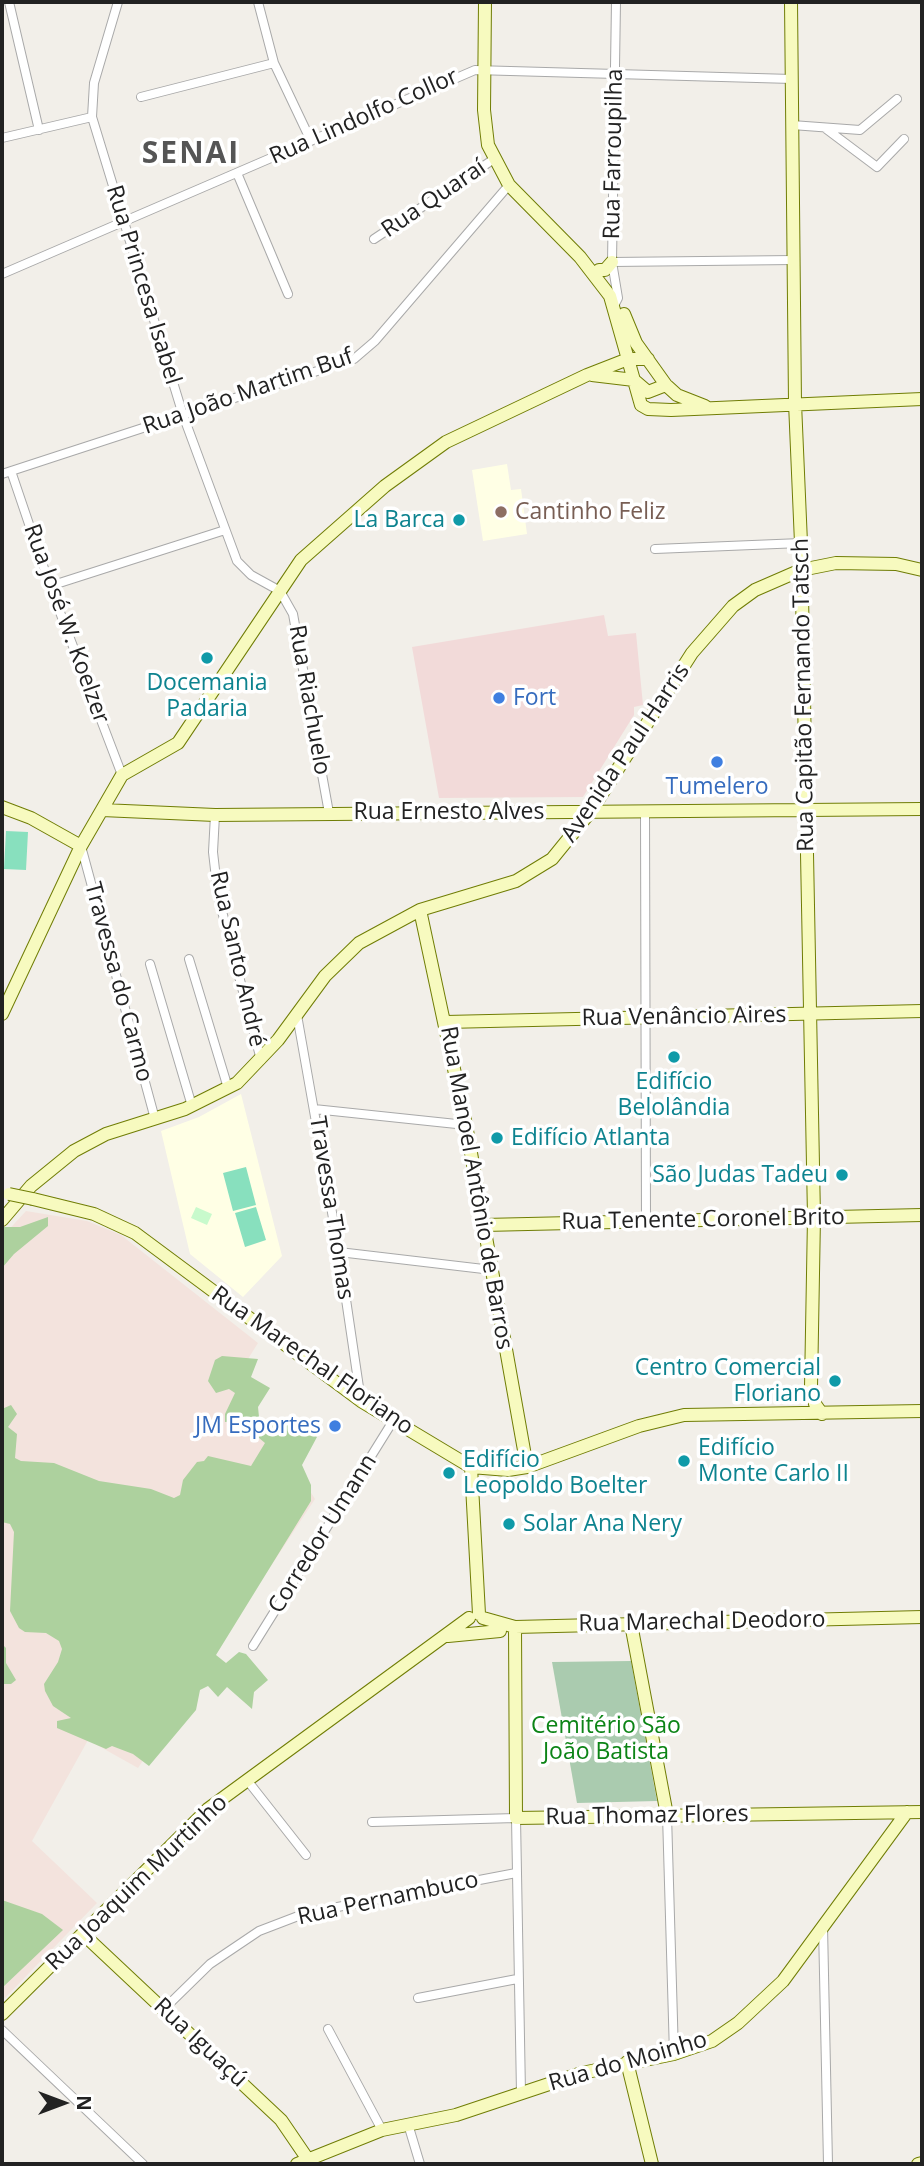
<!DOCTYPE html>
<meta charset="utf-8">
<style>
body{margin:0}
#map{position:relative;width:924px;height:2166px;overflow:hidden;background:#f2efe9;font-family:"Open Sans",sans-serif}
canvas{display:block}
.frame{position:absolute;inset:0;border:4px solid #222;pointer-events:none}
.north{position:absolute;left:28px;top:2068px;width:70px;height:70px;-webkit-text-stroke:5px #fff;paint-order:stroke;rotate:90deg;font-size:19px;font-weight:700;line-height:28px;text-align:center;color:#222}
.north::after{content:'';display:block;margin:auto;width:24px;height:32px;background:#222;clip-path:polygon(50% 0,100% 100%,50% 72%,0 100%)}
</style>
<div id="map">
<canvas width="924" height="2166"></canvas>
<div class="frame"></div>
<div class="north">N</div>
</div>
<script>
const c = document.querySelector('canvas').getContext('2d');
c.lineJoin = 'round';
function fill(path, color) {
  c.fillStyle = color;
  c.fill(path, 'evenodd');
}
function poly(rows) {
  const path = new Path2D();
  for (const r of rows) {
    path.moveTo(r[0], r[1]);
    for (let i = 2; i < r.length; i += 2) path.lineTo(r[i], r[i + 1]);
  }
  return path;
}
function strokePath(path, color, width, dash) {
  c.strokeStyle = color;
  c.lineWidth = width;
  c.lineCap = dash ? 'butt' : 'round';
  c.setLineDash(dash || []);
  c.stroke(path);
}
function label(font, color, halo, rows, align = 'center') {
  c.font = font + ' "Open Sans",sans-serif';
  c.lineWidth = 7;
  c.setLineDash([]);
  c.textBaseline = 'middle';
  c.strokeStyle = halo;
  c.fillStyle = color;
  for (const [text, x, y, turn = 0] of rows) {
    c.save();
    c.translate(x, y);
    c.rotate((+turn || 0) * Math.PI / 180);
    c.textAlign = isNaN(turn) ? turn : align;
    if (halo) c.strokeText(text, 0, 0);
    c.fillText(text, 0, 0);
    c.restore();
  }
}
const commercial = poly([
 [604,615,608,636,636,633,643,705,634,707,634,715,583,797,439,798,412,647]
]);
const education = poly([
 [507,464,511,490,521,489,527,534,483,541,472,470],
 [241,1094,282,1256,243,1297,190,1254,161,1131,199,1117]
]);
const military = poly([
 [26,1211,87,1221,121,1235,258,1343,231,1386,278,1441,315,1499,138,1768,88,1740,32,1841,97,1903,2,2001,2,1237]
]);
const forest = poly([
 [48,1217,48,1226,14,1254,2,1268,2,1227,20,1227],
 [222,1356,258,1359,251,1377,270,1388,258,1407,259,1417,264,1422,299,1421,317,1437,302,1465,311,1485,311,1501,216,1655,226,1663,239,1652,246,1654,268,1680,254,1692,252,1709,227,1687,218,1697,208,1686,200,1690,196,1710,149,1766,133,1754,112,1746,106,1749,57,1728,57,1721,71,1718,53,1706,45,1691,44,1684,58,1662,62,1649,59,1641,46,1633,25,1632,19,1628,10,1611,14,1532,10,1524,2,1522,2,1409,11,1405,17,1414,8,1427,17,1434,15,1458,21,1461,54,1463,99,1481,151,1489,174,1498,180,1495,183,1480,197,1462,204,1461,208,1456,251,1466,265,1443,239,1421,225,1422,225,1414,235,1393,229,1389,216,1393,208,1381,215,1360],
 [2,1644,6,1648,6,1663,16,1680,11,1684,2,1684],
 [2,1900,42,1914,63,1930,2,1988]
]);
const cemetery = poly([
 [631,1661,657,1801,577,1803,552,1662]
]);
const park = poly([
 [196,1207,212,1214,207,1225,191,1218]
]);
const pitch = poly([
 [6,831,28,832,26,870,4,869],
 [246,1167,256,1205,233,1211,223,1173],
 [256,1207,266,1240,245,1247,235,1213]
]);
const street = poly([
 [9,2,39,130],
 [118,2,94,83,92,117,183,415,237,561,251,575,280,591,293,614,329,813],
 [258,2,274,63,311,141],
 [141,97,274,63],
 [792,125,860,130,897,99],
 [825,128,877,167,904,139],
 [2,138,92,117],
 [237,173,288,294],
 [374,239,494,159],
 [612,262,794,260],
 [2,274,475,70,792,79],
 [614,306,618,298,612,262,616,2],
 [11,471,50,586,122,775],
 [2,474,354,359,375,341,509,185],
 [655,549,801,543],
 [50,586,225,530],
 [645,811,646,1222],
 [215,815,213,852,218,896,261,1060],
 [81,846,155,1119],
 [189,959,228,1088],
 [150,964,192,1106],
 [297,1015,339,1252,361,1401],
 [314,1109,466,1125],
 [339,1252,492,1270],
 [253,1646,393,1421],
 [247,1780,306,1855],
 [667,1815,674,2054],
 [372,1822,516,1818,521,2093],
 [823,1926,828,2164],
 [418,1998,517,1979],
 [164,2009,210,1964,259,1931,306,1913,516,1873],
 [328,2029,382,2130],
 [2,2030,143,2164],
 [408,2124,420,2164]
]);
const secondary = poly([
 [485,2,484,110,488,145,509,185,580,257,610,296,641,405,648,409,671,410,922,399],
 [791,2,795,403,801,543,814,1217,811,1387,815,1404,822,1414],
 [599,270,605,270,612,262],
 [624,314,636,343,666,385,677,395,705,406],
 [592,375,634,380,648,392,666,385],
 [2,807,31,818,81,846],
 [102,810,215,815,922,809],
 [420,910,466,1125,527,1467],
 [2,1014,81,846,122,775,178,743,301,560,385,486,446,442,587,375,628,359,648,359],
 [446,1022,922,1011],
 [33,1199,94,1214,135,1233,361,1401,471,1467,508,1470,527,1467,639,1426,684,1415,922,1411],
 [2,1220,31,1186,74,1151,106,1134,185,1109,237,1083,278,1040,325,976,359,943,420,910,516,881,552,859,591,811,692,653,733,606,755,590,801,570,836,563,896,564,922,570],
 [484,1225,922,1215],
 [471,1467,479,1614],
 [483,1618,515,1627,922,1617],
 [631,1624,667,1815],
 [515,1627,516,1818,922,1812],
 [448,1636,500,1631],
 [83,1934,281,2120,311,2164],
 [2,2014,208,1809,469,1618],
 [627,2062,652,2164],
 [297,2164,382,2130,456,2115,582,2073,674,2054,712,2041,738,2023,783,1981,907,1812],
 [918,2164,922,2163]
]);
const secondaryBridge = poly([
 [9,1194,33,1199]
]);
const markers = [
 [501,512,7,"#8d6e63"],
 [459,520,7,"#0f9aa8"],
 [207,658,7,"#0f9aa8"],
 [499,698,7,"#3f7fe0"],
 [717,762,7,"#3f7fe0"],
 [674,1057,7,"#0f9aa8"],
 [497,1138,7,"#0f9aa8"],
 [842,1175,7,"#0f9aa8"],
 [835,1381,7,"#0f9aa8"],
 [335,1426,7,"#3f7fe0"],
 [684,1461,7,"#0f9aa8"],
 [449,1473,7,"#0f9aa8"],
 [509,1524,7,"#0f9aa8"]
];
const streetNames = [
 ["Rua Lindolfo Collor",364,117,-24],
 ["Rua Farroupilha",614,154,-89],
 ["Rua Quaraí",434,199,-34],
 ["Rua Princesa Isabel",143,285,73],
 ["Rua João Martim Buf",248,392,-19],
 ["Rua José W. Koelzer",66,624,70],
 ["Rua Capitão Fernando Tatsch",804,695,-91],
 ["Rua Riachuelo",309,700,80],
 ["Avenida Paul Harris",626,753,-56],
 ["Rua Ernesto Alves",449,812],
 ["Rua Santo André",237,959,77],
 ["Travessa do Carmo",118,982,75],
 ["Rua Venâncio Aires",684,1017,-1],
 ["Rua Manoel Antônio de Barros",476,1188,80],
 ["Travessa Thomas",331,1208,81],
 ["Rua Tenente Coronel Brito",703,1220,-1],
 ["Rua Marechal Floriano",312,1361,35],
 ["Corredor Umann",323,1534,-58],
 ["Rua Marechal Deodoro",702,1622,-1],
 ["Rua Thomaz Flores",647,1816,-1],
 ["Rua Joaquim Murtinho",137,1883,-44],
 ["Rua Pernambuco",388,1899,-12],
 ["Rua Iguaçú",200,2043,43],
 ["Rua do Moinho",628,2062,-16]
];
const educationNames = [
 ["Cantinho Feliz",515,512]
];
const cultureNames = [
 ["La Barca",445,520,"right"],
 ["Docemania",207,683,"center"],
 ["Padaria",207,709,"center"],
 ["Edifício",674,1082,"center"],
 ["Belolândia",674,1108,"center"],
 ["Edifício Atlanta",511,1138],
 ["São Judas Tadeu",828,1175,"right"],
 ["Centro Comercial",821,1368,"right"],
 ["Floriano",821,1394,"right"],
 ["Edifício",698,1448],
 ["Monte Carlo II",698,1474],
 ["Edifício",463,1460],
 ["Leopoldo Boelter",463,1486],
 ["Solar Ana Nery",523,1524]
];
const shopNames = [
 ["Fort",513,698],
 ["Tumelero",717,787,"center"],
 ["JM Esportes",321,1426,"right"]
];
const parkNames = [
 ["Cemitério São",606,1726],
 ["João Batista",606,1752]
];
const districtNames = [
 ["SENAI",191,154]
];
fill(commercial, '#f2dad9');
fill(education, '#ffffe5');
fill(military, '#f3e3dd');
fill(forest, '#add19e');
fill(cemetery, '#aacbaf');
fill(park, '#c8facc');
fill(pitch, '#88e0be');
strokePath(street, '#a9a9a9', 10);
strokePath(secondary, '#707d05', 14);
strokePath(street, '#fff', 8);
strokePath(secondary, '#f7fabf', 12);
strokePath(secondaryBridge, '#707d05', 14, []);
strokePath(secondaryBridge, '#f7fabf', 12);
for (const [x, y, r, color] of markers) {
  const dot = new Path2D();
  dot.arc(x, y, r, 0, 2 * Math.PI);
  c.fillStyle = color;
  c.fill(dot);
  strokePath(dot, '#fff', 2.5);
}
label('23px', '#222', '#fff', streetNames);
label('23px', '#785e54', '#fff', educationNames, 'left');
label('23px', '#0d838f', '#fff', cultureNames, 'left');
label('23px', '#366cbe', '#fff', shopNames, 'left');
label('23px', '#0c8416', '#fff', parkNames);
c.letterSpacing = '2px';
label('bold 30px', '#555', '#fff', districtNames);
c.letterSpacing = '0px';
</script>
